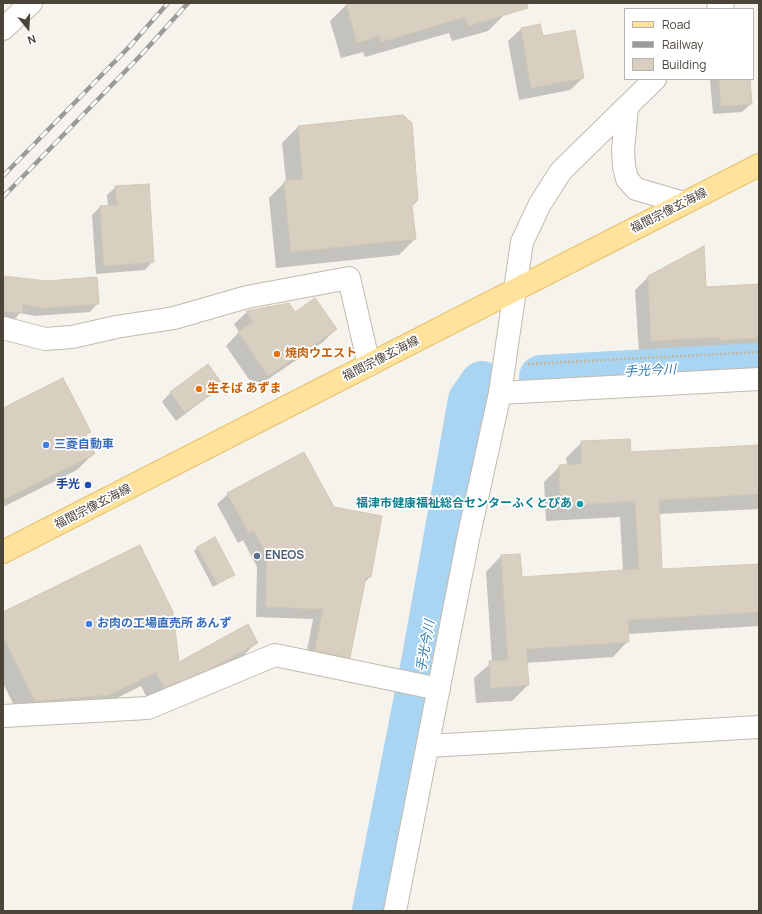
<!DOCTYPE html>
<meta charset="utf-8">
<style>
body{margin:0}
#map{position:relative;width:762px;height:914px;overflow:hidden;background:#f6f3ec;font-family:Manrope,sans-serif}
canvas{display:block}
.frame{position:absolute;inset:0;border:4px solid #4b4439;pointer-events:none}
.legend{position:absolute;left:624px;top:8px;width:130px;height:72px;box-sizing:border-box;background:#fff;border:1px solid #b7b4b0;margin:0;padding:5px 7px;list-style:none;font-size:12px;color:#4b4439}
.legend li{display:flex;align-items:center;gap:8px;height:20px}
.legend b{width:20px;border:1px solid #b7b4b0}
.north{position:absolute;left:8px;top:8px;width:40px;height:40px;-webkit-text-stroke:3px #fff;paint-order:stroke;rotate:162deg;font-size:11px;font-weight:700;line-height:16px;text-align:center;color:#4b4439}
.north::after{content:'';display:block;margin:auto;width:14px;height:18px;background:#4b4439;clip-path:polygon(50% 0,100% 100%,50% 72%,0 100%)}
</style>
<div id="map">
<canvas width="762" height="914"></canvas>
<div class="frame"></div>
<ul class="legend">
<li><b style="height:5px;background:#ffe39c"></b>Road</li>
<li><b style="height:5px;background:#9a9a9a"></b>Railway</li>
<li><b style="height:11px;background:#d8cfc1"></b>Building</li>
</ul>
<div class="north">N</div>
</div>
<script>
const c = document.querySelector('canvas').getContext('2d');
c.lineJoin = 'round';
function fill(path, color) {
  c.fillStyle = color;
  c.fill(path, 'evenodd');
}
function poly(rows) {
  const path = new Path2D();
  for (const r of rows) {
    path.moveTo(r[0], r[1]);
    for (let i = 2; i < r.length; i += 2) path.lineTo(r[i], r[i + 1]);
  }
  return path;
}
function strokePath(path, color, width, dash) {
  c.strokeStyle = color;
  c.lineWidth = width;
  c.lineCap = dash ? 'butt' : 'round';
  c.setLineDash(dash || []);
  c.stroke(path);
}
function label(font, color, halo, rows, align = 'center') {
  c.font = font + ' Manrope,"Noto Sans JP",sans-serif';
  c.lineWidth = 3.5;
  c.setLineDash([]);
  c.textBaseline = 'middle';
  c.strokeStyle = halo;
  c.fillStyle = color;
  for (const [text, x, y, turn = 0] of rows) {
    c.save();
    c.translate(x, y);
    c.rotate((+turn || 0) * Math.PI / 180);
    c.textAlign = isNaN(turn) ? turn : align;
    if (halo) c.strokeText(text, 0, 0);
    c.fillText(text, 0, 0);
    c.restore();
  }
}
const shadow = poly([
 [346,3,500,3,504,15,488,31,452,41,449,33,365,57,363,52,341,58,330,21,346,5],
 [540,26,542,37,583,78,570,90,519,100,508,41,521,29],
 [710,79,749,79,751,104,742,112,713,114],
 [403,116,415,239,399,255,276,268,269,198,286,181,282,143,298,127],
 [116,187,153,261,145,270,96,274,92,215,100,207,108,206,107,195],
 [3,277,98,303,90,312,35,316,20,313,13,321,3,320],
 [648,277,705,288,759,285,759,349,708,352,708,349,639,353,635,290],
 [289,305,295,313,336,329,323,342,255,388,226,346,239,332,234,324,247,312],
 [208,366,222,385,213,393,176,421,162,402,170,393],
 [3,409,90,431,84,437,93,454,77,470,3,507],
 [582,442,630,453,759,446,759,509,658,514,662,570,759,565,759,626,628,634,628,641,613,657,526,663,528,685,512,701,476,703,474,678,492,662,486,572,501,556,521,578,623,571,620,517,546,521,544,482,560,466,567,466,566,458],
 [228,494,333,508,370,577,363,584,350,657,339,668,305,661,313,619,256,617,257,567,243,540,238,543,217,504],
 [198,547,234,574,213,587,194,551],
 [3,613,178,664,256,643,241,658,149,702,141,686,93,710,19,716,3,683]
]);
const river = poly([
 [541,377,759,365],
 [374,911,425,652,470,400,482,383]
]);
const building = poly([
 [346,3,527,3,528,8,468,26,465,17,381,42,379,36,357,43,346,3],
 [540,24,543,36,575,30,584,78,531,88,521,28,540,24],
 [719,79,750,79,752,104,721,106,719,79],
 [403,115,412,123,418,200,412,206,416,239,291,252,284,181,303,179,298,126,403,115],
 [149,184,154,262,104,266,100,206,117,205,115,186,149,184],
 [704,246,706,287,759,284,759,338,720,340,720,337,651,341,648,276,704,246],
 [3,276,47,281,97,277,99,304,44,308,23,304,22,313,3,311,3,276],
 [315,298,337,329,268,376,238,332,253,322,246,311,289,303,295,312,315,298],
 [208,364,223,385,185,413,170,392,208,364],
 [63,378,91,432,85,435,95,454,3,500,3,408,63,378],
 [630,439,631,452,759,445,759,494,659,500,662,569,759,564,759,612,628,620,629,642,526,649,529,685,491,688,489,661,508,660,501,555,520,554,522,577,639,569,635,501,561,506,559,465,582,464,581,441,630,439],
 [304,452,334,507,382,516,371,577,366,577,350,658,315,651,323,609,266,607,267,556,254,530,249,533,227,493,304,452],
 [215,537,235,575,217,584,197,547,215,537],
 [140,545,173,612,179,662,248,624,258,643,210,669,164,688,156,672,109,695,35,701,3,636,3,612,140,545]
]);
const path = poly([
 [528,364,759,352]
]);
const minor = poly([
 [3,29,31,3],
 [627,108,623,150,624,166,627,179,636,189,684,203],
 [3,328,45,339,72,337,116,327,174,318,247,297,349,278,369,365],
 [500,393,759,379],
 [3,716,148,708,275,655,439,689]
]);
const tertiary = poly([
 [718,9,723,3],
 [428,746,759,727],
 [395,911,468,539,500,393,522,242,540,204,561,171,655,79]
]);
const primary = poly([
 [3,552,759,165]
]);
const rail = poly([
 [3,176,130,46,168,3],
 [3,197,141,55,188,3]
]);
const markers = [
 [277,354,4,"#e8710a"],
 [199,389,4,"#e8710a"],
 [46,445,4,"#3f7fe0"],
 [88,485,4,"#1a4fb4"],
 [580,504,4,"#0f9aa8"],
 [257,556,4,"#5c6f8a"],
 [89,624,4,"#3f7fe0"]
];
const streetNames = [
 ["福間宗像玄海線",669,211,-27],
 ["福間宗像玄海線",381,359,-27],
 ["福間宗像玄海線",93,507,-27]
];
const foodNames = [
 ["焼肉ウエスト",285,354],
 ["生そば あずま",207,389]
];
const shopNames = [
 ["三菱自動車",54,445],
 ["お肉の工場直売所 あんず",97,624]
];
const transitNames = [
 ["手光",80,485]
];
const cultureNames = [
 ["福津市健康福祉総合センターふくとぴあ",572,504]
];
const serviceNames = [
 ["ENEOS",265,556]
];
const waterNames = [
 ["手光今川",650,371,-3],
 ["手光今川",426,646,-80]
];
fill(shadow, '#0003');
strokePath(river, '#a9d4f2', 44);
fill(building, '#d8cfc1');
strokePath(building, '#d3c7b4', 1);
strokePath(minor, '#c2bbae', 24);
strokePath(tertiary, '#c2bbae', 24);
strokePath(primary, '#e6c16a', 24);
strokePath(path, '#c4b79f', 2.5, [2, 2]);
strokePath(minor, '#fff', 22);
strokePath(tertiary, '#fff', 22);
strokePath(primary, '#ffe39c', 22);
strokePath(rail, '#9a9a9a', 4.5);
strokePath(rail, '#fff', 3, [9]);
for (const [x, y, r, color] of markers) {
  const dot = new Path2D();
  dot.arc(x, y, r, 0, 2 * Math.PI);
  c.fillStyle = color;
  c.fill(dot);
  strokePath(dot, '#fff', 1.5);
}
label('12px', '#4b4439', '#fff', streetNames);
label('bold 12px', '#c56008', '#fff', foodNames, 'left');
label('bold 12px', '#366cbe', '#fff', shopNames, 'left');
label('bold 12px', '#164399', '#fff', transitNames, 'right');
label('bold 12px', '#0d838f', '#fff', cultureNames, 'right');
label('bold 12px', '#4e5e75', '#fff', serviceNames, 'left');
label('italic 13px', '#2e7ab2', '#fff', waterNames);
</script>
